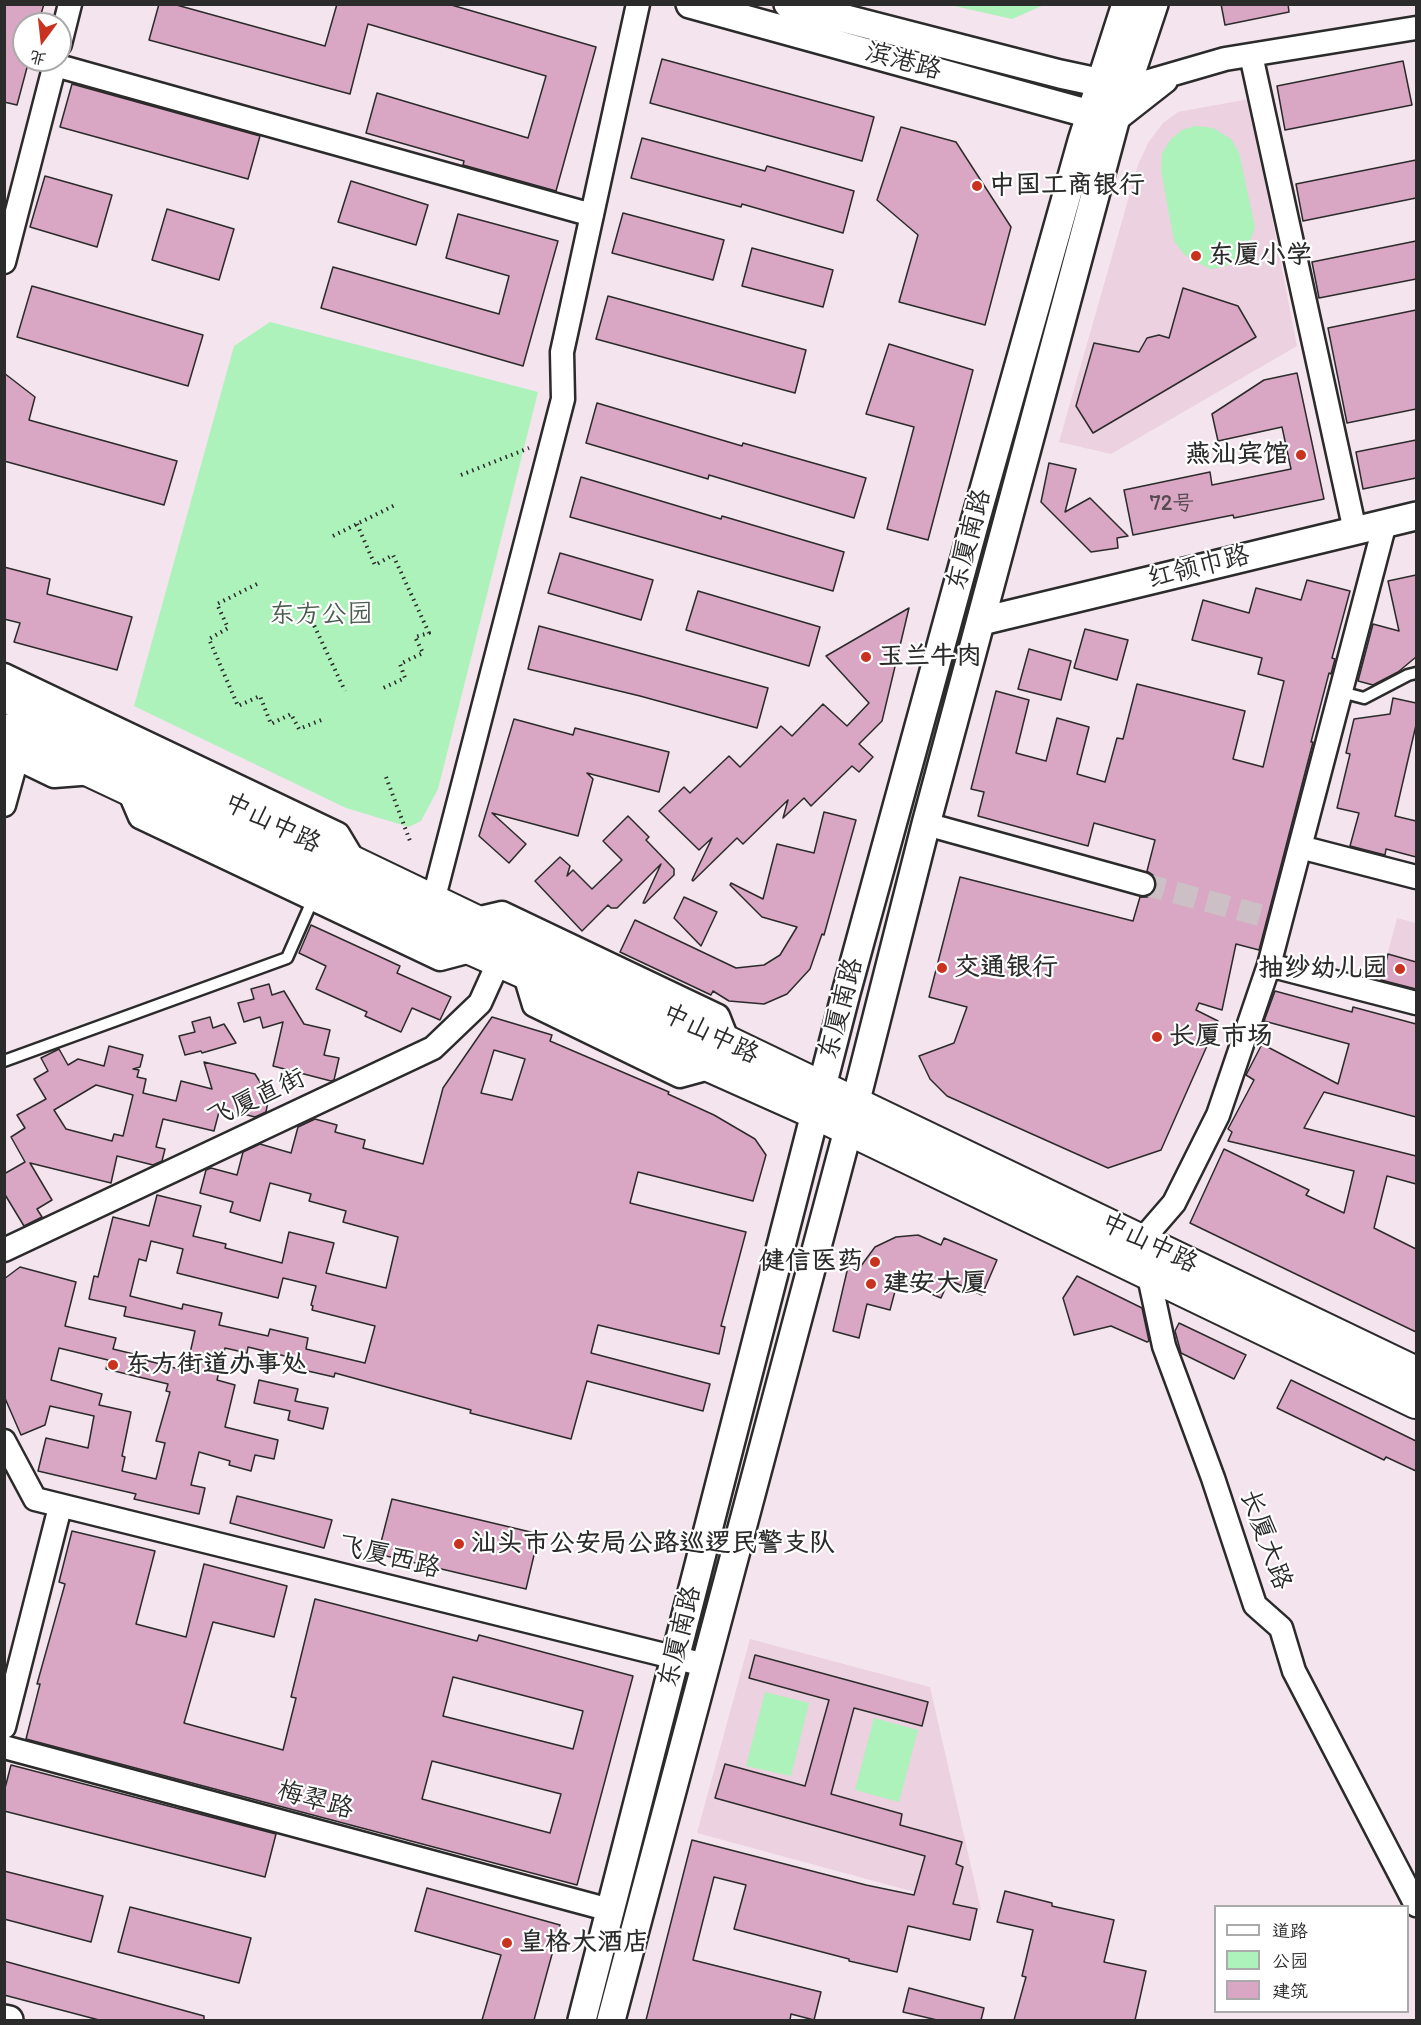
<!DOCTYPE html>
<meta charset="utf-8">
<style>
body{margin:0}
#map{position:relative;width:1421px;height:2025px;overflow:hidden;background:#f4e4ed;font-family:Itim,"LXGW WenKai TC",sans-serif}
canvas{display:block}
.frame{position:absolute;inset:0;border:6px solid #2b2b2b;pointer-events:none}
.legend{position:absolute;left:1214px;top:1905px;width:195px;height:108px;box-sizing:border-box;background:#fff;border:2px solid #aaa;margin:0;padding:8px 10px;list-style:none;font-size:18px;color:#2b2b2b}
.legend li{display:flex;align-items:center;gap:12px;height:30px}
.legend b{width:30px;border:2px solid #aaa}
.north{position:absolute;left:12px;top:12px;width:60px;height:60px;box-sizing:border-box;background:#fff;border:2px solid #aaa;border-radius:50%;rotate:195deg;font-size:16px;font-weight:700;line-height:24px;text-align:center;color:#2b2b2b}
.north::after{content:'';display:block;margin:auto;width:21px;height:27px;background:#c8321e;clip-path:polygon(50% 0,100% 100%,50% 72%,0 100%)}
</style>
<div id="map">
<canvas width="1421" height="2025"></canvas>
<div class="frame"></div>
<ul class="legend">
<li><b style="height:8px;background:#fff"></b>道路</li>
<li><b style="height:16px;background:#adf1bb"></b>公园</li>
<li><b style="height:16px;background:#d9a6c3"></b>建筑</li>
</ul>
<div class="north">北</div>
</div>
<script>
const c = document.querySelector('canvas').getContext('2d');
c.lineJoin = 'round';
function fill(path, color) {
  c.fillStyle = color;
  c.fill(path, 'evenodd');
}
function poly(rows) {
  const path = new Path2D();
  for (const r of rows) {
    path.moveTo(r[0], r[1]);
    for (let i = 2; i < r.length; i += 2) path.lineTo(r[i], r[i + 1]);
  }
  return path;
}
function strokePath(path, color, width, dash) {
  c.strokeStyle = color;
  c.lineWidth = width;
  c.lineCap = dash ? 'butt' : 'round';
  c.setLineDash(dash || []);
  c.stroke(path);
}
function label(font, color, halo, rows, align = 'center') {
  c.font = font + ' Itim,"LXGW WenKai TC",sans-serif';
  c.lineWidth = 4.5;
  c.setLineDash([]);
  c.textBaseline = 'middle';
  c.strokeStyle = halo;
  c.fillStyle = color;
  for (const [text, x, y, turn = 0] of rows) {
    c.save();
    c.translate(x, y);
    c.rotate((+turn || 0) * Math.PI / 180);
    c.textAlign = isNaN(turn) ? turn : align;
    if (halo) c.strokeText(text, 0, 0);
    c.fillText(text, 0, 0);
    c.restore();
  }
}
const built = poly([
 [1249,99,1297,346,1111,454,1059,442,1138,165,1148,143,1163,123,1178,112],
 [1397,918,1416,923,1416,993,1380,983],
 [750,1639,930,1687,981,1910,697,1833]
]);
const green = poly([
 [1041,4,1044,5,1012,19,950,5],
 [1195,126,1213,128,1231,139,1239,153,1255,227,1248,248,1237,261,1224,267,1211,269,1196,262,1184,254,1174,241,1161,170,1162,153,1171,139,1182,130],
 [270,322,538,392,438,789,421,821,409,827,346,808,134,706,234,346],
 [765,1692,809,1703,791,1776,746,1766],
 [874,1718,918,1730,899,1802,855,1790]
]);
const building = poly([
 [4,4,44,4,38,24,24,24,24,60,29,60,17,105,4,102,4,4],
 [159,4,173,4,325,46,337,4,448,4,596,47,556,191,463,165,464,161,366,133,377,93,528,138,546,76,368,24,350,94,149,40,159,4],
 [1221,4,1288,4,1289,12,1225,25,1221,4],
 [662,59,874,117,862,161,650,103,662,59],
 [1403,61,1412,105,1285,130,1277,86,1403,61],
 [72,84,260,136,248,179,60,127,72,84],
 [901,127,956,142,1011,227,985,325,899,302,918,235,877,200,901,127],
 [642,138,765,171,767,166,854,191,843,233,742,204,741,207,631,178,642,138],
 [1416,160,1416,198,1303,221,1296,184,1416,160],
 [45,176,112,195,97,247,30,227,45,176],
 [351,181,428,205,416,245,338,222,351,181],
 [167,209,234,229,219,280,152,260,167,209],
 [623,213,724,240,713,280,612,253,623,213],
 [458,214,558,241,523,366,321,308,333,267,499,314,509,276,446,258,458,214],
 [1416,241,1416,279,1319,298,1312,262,1416,241],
 [752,248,833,270,823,307,742,286,752,248],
 [32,286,203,335,188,386,17,337,32,286],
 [1183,288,1238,306,1256,337,1093,433,1076,406,1094,343,1139,352,1147,338,1159,335,1169,338,1183,288],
 [608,296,806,350,795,393,596,339,608,296],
 [1416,310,1416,409,1347,423,1328,328,1416,310],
 [889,344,973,370,928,540,887,529,914,427,866,414,889,344],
 [4,373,35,397,29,420,177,461,164,505,4,461,4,373],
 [1297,373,1324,499,1234,518,1233,515,1133,535,1124,490,1210,472,1212,485,1291,469,1282,427,1218,441,1212,414,1264,380,1297,373],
 [597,403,742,446,743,443,866,478,854,518,709,475,708,479,586,443,597,403],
 [1416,440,1416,478,1363,489,1356,452,1416,440],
 [1049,463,1076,469,1065,512,1090,498,1128,536,1117,538,1118,548,1091,552,1041,502,1049,463],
 [581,477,721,519,722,516,844,552,833,591,570,517,581,477],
 [560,553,653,580,641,620,548,593,560,553],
 [4,567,50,579,47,594,132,617,117,670,14,642,20,623,4,619,4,567],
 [1416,575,1416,657,1398,672,1373,685,1358,681,1373,624,1399,631,1388,581,1416,575],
 [1307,580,1350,591,1332,658,1335,659,1331,674,1329,673,1311,742,1313,742,1259,950,1236,944,1222,1010,1199,1003,1196,1010,1218,1021,1161,1150,1108,1168,947,1096,930,1079,919,1056,954,1043,967,1007,929,997,960,877,1133,921,1140,897,1147,897,1152,894,1156,887,1156,881,1153,875,1147,871,1155,840,1094,823,1088,846,978,816,984,792,971,789,996,691,1029,700,1016,753,1046,761,1057,718,1089,727,1077,774,1105,782,1117,738,1123,739,1137,684,1245,711,1233,759,1263,767,1284,681,1258,674,1262,658,1192,640,1203,600,1249,613,1256,588,1301,600,1307,580],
 [698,591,820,627,809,666,686,630,698,591],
 [909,608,882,721,859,744,873,757,859,772,852,766,811,806,804,798,783,818,788,800,743,844,737,838,693,881,692,880,712,838,699,850,659,811,684,787,690,793,729,756,740,767,781,726,792,736,823,704,847,726,869,703,826,656,909,608],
 [539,626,768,688,757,728,640,696,528,669,539,626],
 [1085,629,1128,640,1117,680,1074,668,1085,629],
 [1029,649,1071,661,1061,700,1018,689,1029,649],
 [1393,698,1416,703,1416,725,1395,816,1416,821,1416,857,1386,849,1385,855,1350,846,1359,813,1337,808,1350,754,1346,753,1354,719,1390,714,1393,698],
 [514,719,573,735,575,728,669,752,659,792,587,773,593,779,578,836,492,813,526,844,509,863,479,836,514,719],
 [824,812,856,820,824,935,822,934,810,969,787,994,764,1004,729,1001,713,991,711,995,620,952,635,920,736,968,764,965,780,955,797,927,762,917,730,885,731,883,763,899,777,844,814,853,824,812],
 [628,816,649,837,646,840,674,869,674,875,645,903,643,903,661,864,617,908,611,908,608,905,582,931,535,881,560,857,570,866,567,876,573,870,592,889,622,860,603,841,628,816],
 [684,897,717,912,701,946,674,918,684,897],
 [311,925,400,966,397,973,451,997,440,1020,412,1008,401,1032,365,1016,367,1012,316,989,326,966,299,953,311,925],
 [1388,954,1416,962,1416,989,1381,980,1388,954],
 [269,984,272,995,284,991,304,1024,330,1030,324,1055,339,1058,334,1080,331,1081,273,1066,283,1022,263,1028,260,1017,244,1022,238,1003,254,999,251,989,269,984],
 [1275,991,1352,1012,1353,1007,1416,1024,1416,1117,1324,1092,1304,1128,1416,1156,1416,1184,1387,1176,1374,1228,1416,1249,1416,1332,1190,1223,1224,1149,1309,1190,1306,1195,1344,1213,1354,1171,1228,1141,1232,1132,1228,1129,1254,1080,1246,1075,1262,1044,1338,1084,1349,1044,1264,1021,1275,991],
 [210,1017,213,1028,224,1024,236,1043,202,1053,201,1051,185,1055,179,1036,195,1032,192,1022,210,1017],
 [492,1017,552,1035,550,1041,669,1092,668,1094,714,1115,755,1139,766,1155,753,1201,638,1172,630,1203,746,1232,721,1326,725,1327,719,1354,598,1325,591,1353,710,1384,703,1411,587,1381,571,1439,470,1413,471,1410,335,1373,334,1377,299,1369,301,1360,248,1347,247,1353,225,1348,217,1380,235,1385,225,1427,278,1440,274,1459,255,1455,251,1471,229,1465,230,1461,199,1452,191,1485,205,1488,199,1514,134,1499,136,1494,38,1471,46,1438,88,1448,94,1416,50,1406,45,1425,21,1435,4,1396,4,1279,20,1267,76,1282,65,1326,116,1338,113,1349,146,1357,145,1360,186,1371,195,1331,124,1316,126,1307,89,1299,94,1276,98,1277,113,1217,149,1226,157,1195,201,1206,193,1236,226,1244,225,1248,282,1263,289,1232,334,1243,326,1273,386,1288,398,1237,343,1222,346,1211,309,1201,311,1194,270,1183,260,1221,230,1212,233,1202,200,1193,206,1170,211,1168,237,1175,243,1152,260,1144,291,1153,298,1127,315,1119,337,1125,335,1132,365,1140,363,1148,423,1164,443,1088,492,1017],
 [494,1050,525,1059,512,1100,481,1093,494,1050],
 [151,1241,183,1249,177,1273,278,1298,283,1278,316,1286,311,1305,313,1306,312,1310,375,1326,365,1363,306,1349,308,1338,270,1329,268,1336,219,1325,222,1313,183,1304,182,1309,130,1296,139,1259,146,1261,151,1241],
 [59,1348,108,1360,106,1369,168,1384,166,1391,170,1392,156,1441,165,1443,156,1479,122,1471,125,1457,122,1456,131,1412,99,1405,102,1394,51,1380,59,1348],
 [109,1046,143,1055,140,1067,133,1069,139,1070,137,1077,146,1079,143,1093,176,1101,181,1081,212,1089,204,1062,255,1074,263,1087,260,1099,268,1101,266,1112,255,1117,220,1108,214,1131,163,1119,156,1147,165,1149,162,1161,153,1165,117,1156,111,1183,30,1163,52,1200,37,1209,42,1217,24,1226,4,1193,4,1174,25,1162,11,1137,25,1128,17,1115,46,1099,34,1079,48,1071,41,1058,59,1049,68,1065,78,1059,104,1066,109,1046],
 [96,1085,133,1095,123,1136,114,1134,112,1141,66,1129,54,1110,96,1085],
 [918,1235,941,1245,944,1238,997,1260,982,1295,949,1280,941,1298,898,1280,890,1310,867,1304,859,1338,833,1331,848,1267,858,1270,875,1247,896,1237,918,1235],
 [1077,1276,1142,1308,1149,1341,1147,1342,1111,1326,1074,1335,1063,1298,1077,1276],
 [1179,1323,1246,1355,1234,1379,1181,1353,1175,1331,1179,1323],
 [259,1380,298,1389,295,1401,328,1408,323,1429,288,1420,290,1411,254,1403,259,1380],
 [1291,1380,1416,1441,1416,1471,1386,1457,1384,1460,1277,1408,1291,1380],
 [237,1496,332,1520,324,1548,230,1523,237,1496],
 [392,1499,539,1534,526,1589,378,1554,392,1499],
 [72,1531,155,1551,136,1624,186,1637,204,1564,287,1586,274,1637,213,1622,184,1723,283,1750,296,1698,291,1697,315,1599,477,1641,479,1635,633,1676,577,1885,26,1739,40,1684,37,1684,65,1584,59,1582,72,1531],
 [453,1677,583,1711,573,1749,443,1716,453,1677],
 [432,1761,561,1794,550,1833,422,1799,432,1761],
 [755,1655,928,1702,922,1726,854,1708,831,1794,902,1814,900,1825,962,1842,956,1864,963,1867,953,1904,977,1909,970,1940,908,1926,897,1972,849,1961,849,1959,734,1929,746,1885,714,1877,693,1960,821,1992,814,2020,791,2014,790,2020,646,2020,692,1840,866,1885,914,1895,925,1856,715,1798,725,1764,805,1786,829,1700,749,1678,755,1655],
 [11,1765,276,1834,265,1877,4,1811,4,1792,11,1765],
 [4,1871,103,1896,91,1942,4,1919,4,1871],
 [427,1888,560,1925,534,2020,482,2020,501,1955,415,1931,427,1888],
 [1005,1891,1052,1903,1052,1906,1114,1920,1104,1962,1146,1971,1135,2020,1014,2020,1026,1977,1022,1976,1033,1930,997,1922,1005,1891],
 [130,1907,251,1938,239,1983,118,1952,130,1907],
 [4,1961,204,2016,204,2020,99,2020,4,1995,4,1961],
 [909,1988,984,2008,981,2020,937,2020,903,2012,909,1988]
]);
const minorTunnel = poly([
 [1143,884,1271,918]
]);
const path = poly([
 [461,475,529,448],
 [357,524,375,565,393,555,429,633,415,637,423,653,400,664,405,678,381,689],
 [333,536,397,504],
 [257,584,217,604,228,628,209,639,238,706,260,696,271,724,291,714,299,729,324,719],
 [304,604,345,691],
 [386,777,410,841]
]);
const service = poly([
 [1341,692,1364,698,1408,675,1416,673],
 [4,1061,287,958,313,899]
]);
const minor = poly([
 [60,44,70,4],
 [1251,55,1355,531],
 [55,65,592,215],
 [1125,88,1225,59,1416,28],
 [1115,121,1166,81],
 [4,262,56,60],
 [4,675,338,834,356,864],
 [4,752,54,776,93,773],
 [128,789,140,817,440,959,474,950],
 [4,805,17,758],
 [926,824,1143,884],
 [1300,847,1416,877],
 [433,901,563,399,562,352,638,4],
 [472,920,502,913,718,1016,729,1044],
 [1269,965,1416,1003],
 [524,972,534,1005,680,1076,713,1067],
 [1142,1240,1174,1203,1218,1115,1269,965,1385,523],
 [4,1250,433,1048,480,1003,499,961],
 [1148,1272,1164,1346,1213,1478,1255,1605,1281,1628,1294,1671,1416,1905],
 [4,1441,35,1499,705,1665],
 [4,1727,60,1507],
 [4,1747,610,1910]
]);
const tertiary = poly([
 [690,4,1108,119],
 [788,4,1060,74,1116,86],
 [982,621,1416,516],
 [4,2019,9,2020],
 [582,2020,846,993,974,525,1082,141,1126,4],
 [611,2020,855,1104,926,824,1115,121,1154,4]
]);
const secondary = poly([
 [4,695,1416,1373],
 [4,730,416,924,524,972,713,1067,816,1113,1416,1402]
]);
const markers = [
 [977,186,6,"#c8321e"],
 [1196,256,6,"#c8321e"],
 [1301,455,6,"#c8321e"],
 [866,657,6,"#c8321e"],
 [942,968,6,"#c8321e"],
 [1400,969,6,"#c8321e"],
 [1157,1037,6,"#c8321e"],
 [875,1262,6,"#c8321e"],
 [871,1284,6,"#c8321e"],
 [113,1365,6,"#c8321e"],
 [459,1544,6,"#c8321e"],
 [507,1943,6,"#c8321e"]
];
const numberNames = [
 ["72号",1172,504]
];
const streetNames = [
 ["滨港路",903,62,15],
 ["东厦南路",970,540,-75],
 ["红领巾路",1199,568,-14],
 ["中山中路",272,824,26],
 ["东厦南路",842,1009,-75],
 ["中山中路",710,1035,26],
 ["飞厦直街",257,1099,-25],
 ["中山中路",1149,1244,26],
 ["长厦大路",1265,1540,70],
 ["飞厦西路",389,1558,14],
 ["东厦南路",681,1637,-76],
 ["梅翠路",315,1801,15]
];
const poiNames = [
 ["中国工商银行",989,186],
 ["东厦小学",1208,256],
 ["燕汕宾馆",1289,455,"right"],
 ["玉兰牛肉",878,657],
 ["交通银行",954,968],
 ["抽纱幼儿园",1388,969,"right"],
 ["长厦市场",1169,1037],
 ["健信医药",863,1262,"right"],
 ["建安大厦",883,1284],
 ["东方街道办事处",125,1365],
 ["汕头市公安局公路巡逻民警支队",471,1544],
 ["皇格大酒店",519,1943]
];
const parkNames = [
 ["东方公园",321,615]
];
fill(built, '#ecd1e0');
fill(green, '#adf1bb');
fill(building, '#d9a6c3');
strokePath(building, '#2b2b2b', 1.5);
strokePath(minorTunnel, '#ccbfc6', 22, [22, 11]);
strokePath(service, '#2b2b2b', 15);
strokePath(minor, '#2b2b2b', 27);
strokePath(tertiary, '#2b2b2b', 32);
strokePath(secondary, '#2b2b2b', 36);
strokePath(path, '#2b2b2b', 4, [1.5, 4.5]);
strokePath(service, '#fff', 10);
strokePath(minor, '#fff', 22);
strokePath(tertiary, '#fff', 27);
strokePath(secondary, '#fff', 32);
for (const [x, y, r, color] of markers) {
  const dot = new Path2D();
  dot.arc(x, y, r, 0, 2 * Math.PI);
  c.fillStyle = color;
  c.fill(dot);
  strokePath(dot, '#fff', 2);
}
label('22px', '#564a51', null, numberNames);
label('26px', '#2b2b2b', '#fff', streetNames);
label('bold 26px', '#2b2b2b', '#fff', poiNames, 'left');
label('26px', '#4c5c4f', '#fff', parkNames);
</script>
